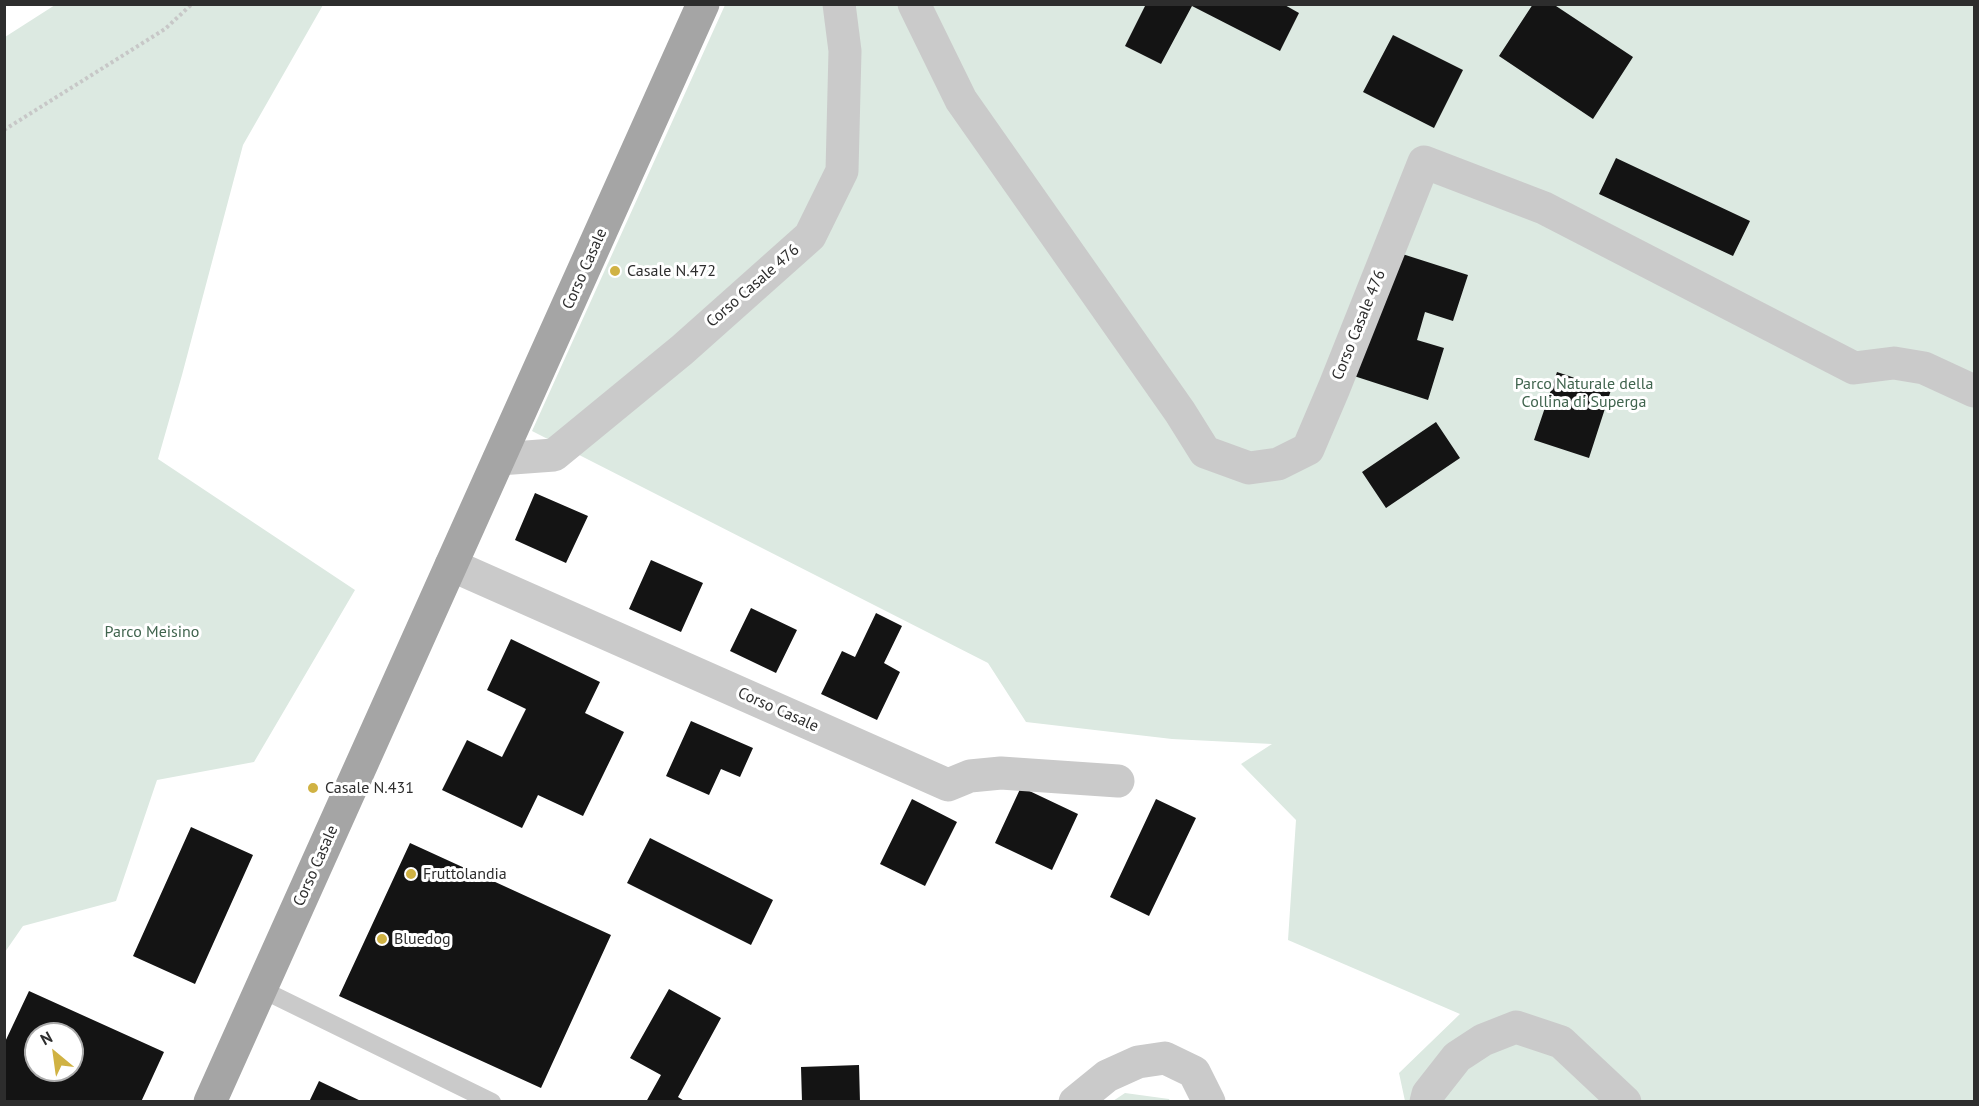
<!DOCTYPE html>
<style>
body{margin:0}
#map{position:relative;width:1979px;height:1106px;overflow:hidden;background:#fff;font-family:"PT Sans",sans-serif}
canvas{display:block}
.frame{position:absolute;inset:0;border:6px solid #2d2d2d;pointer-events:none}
.north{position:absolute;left:24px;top:1022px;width:60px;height:60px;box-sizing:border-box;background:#fff;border:2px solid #ababab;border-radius:50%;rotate:331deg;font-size:16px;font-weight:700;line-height:24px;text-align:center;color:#2d2d2d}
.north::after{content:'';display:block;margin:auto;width:21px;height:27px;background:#d0b243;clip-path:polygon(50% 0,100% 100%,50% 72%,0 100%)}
</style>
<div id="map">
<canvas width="1979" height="1106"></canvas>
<div class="frame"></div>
<div class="north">N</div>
</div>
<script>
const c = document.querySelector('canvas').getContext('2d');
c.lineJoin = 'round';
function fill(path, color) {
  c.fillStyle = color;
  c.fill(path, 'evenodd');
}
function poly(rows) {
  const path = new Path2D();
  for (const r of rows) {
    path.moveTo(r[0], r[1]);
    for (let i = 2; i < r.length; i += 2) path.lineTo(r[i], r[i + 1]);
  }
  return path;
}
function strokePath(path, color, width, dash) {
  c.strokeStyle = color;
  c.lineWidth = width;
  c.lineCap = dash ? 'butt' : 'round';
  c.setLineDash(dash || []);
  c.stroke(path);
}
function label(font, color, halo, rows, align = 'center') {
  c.font = font + ' "PT Sans",sans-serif';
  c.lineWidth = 6;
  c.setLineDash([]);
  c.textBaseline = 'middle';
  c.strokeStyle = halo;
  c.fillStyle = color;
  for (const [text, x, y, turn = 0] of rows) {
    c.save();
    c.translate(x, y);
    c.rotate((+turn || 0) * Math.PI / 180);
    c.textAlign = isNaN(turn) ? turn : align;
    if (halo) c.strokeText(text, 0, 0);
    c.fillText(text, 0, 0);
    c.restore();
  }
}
const green = poly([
 [55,5,323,5,243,145,182,375,158,459,355,590,254,762,157,780,116,901,23,926,5,952,5,37],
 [725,5,1974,5,1974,1101,1405,1101,1399,1073,1460,1014,1288,940,1296,820,1241,764,1272,744,1172,739,1026,722,988,663,532,431],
 [1125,1093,1169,1099,1170,1101,1113,1101]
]);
const building = poly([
 [1146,4,1283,4,1299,13,1280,51,1192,6,1161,64,1125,46],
 [1533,4,1553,4,1633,57,1593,119,1499,56],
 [1393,35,1463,70,1434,128,1363,92],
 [1616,158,1750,221,1733,256,1599,194],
 [1393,251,1468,275,1453,321,1425,312,1417,340,1444,348,1428,400,1354,376],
 [1557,372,1611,390,1589,458,1534,440],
 [1436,422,1460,458,1386,508,1362,472],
 [535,493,588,516,566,563,515,540],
 [651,560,703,583,681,632,629,609],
 [751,608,797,630,776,673,730,651],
 [876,613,902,626,884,663,900,672,877,720,821,694,842,651,855,657],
 [511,639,600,682,585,713,624,732,583,816,538,795,522,828,442,790,467,740,502,757,526,709,487,690],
 [691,721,753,748,740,777,721,769,709,795,666,776],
 [1021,787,1078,814,1052,870,995,843],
 [912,799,957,822,925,886,880,864],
 [1156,799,1196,818,1149,916,1110,897],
 [191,827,253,855,195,984,133,956],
 [650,838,773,900,751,945,627,883],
 [410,843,611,935,541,1088,339,996],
 [669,989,721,1018,678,1097,686,1102,646,1102,661,1075,630,1058],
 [29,991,164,1052,141,1102,4,1102,4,1044],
 [36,1034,72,1034,72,1070,36,1070],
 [859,1065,860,1102,802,1102,801,1067],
 [319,1081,363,1102,309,1102]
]);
const path = poly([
 [4,130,165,29,192,4]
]);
const service = poly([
 [261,989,492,1102]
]);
const minor = poly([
 [914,4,961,100,1180,412,1205,452,1249,468,1278,464,1308,449,1334,388,1424,162,1544,208,1854,368,1894,363,1924,368,1974,391],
 [499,459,554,455,682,350,810,236,842,171,845,51,839,4],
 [451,565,948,785,970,776,1001,773,1118,781],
 [1075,1102,1107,1076,1138,1062,1165,1058,1194,1072,1209,1102],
 [1426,1102,1428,1094,1457,1057,1483,1040,1516,1027,1561,1042,1625,1102]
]);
const primary = poly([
 [210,1102,703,4]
]);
const markers = [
 [615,271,6,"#d0b243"],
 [313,788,6,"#d0b243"],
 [411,874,6,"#d0b243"],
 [382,939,6,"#d0b243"]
];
const streetNames = [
 ["Corso Casale",585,269,-66],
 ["Corso Casale 476",753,286,-41],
 ["Corso Casale 476",1359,325,-68],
 ["Corso Casale",778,710,24],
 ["Corso Casale",316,866,-66]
];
const poiNames = [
 ["Casale N.472",627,271],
 ["Casale N.431",325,788],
 ["Fruttolandia",423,874],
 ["Bluedog",394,939]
];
const parkNames = [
 ["Parco Naturale della",1584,384],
 ["Collina di Superga",1584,402],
 ["Parco Meisino",152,632]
];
fill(green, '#dce9e1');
fill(building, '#141414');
strokePath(path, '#c7c7c7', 4, [3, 3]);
strokePath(service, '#cacaca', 18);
strokePath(minor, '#cacaca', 33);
strokePath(primary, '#a5a5a5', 33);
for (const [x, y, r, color] of markers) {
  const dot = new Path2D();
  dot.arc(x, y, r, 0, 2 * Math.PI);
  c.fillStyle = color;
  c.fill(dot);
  strokePath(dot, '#fff', 2);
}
label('16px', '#2d2d2d', '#fff', streetNames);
label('16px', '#2d2d2d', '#fff', poiNames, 'left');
label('16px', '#40644e', '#fff', parkNames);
</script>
